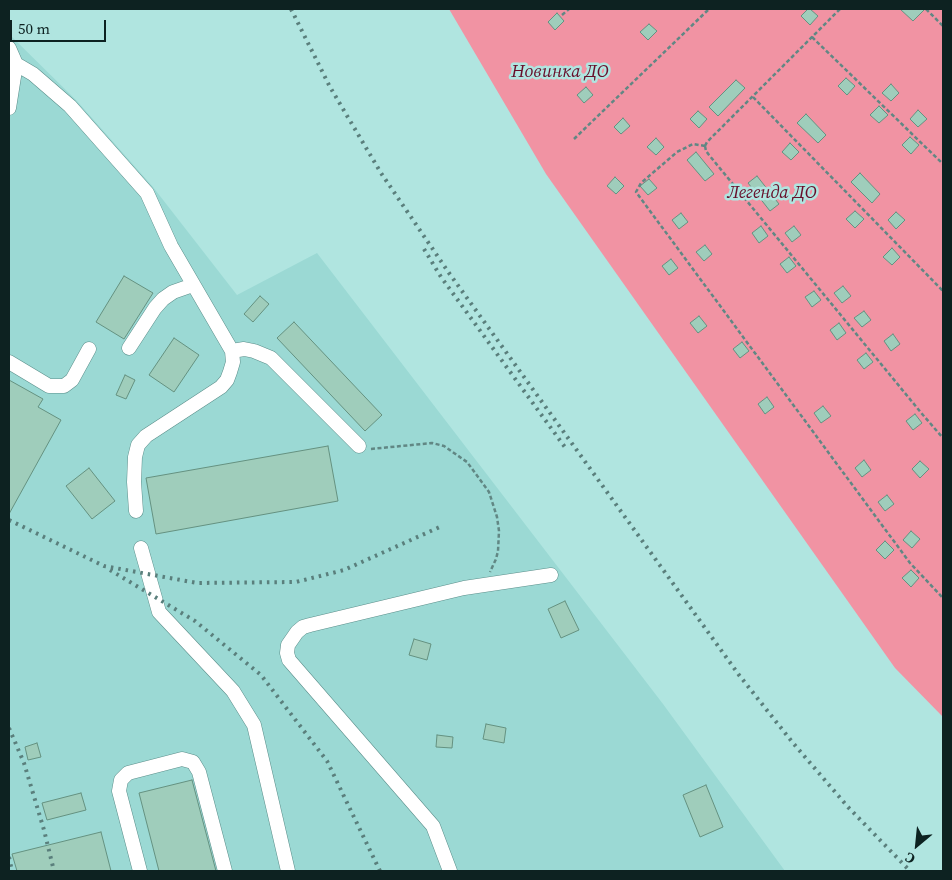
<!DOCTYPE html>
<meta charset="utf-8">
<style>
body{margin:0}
#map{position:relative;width:952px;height:880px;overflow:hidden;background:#b0e5e0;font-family:"Source Serif 4",serif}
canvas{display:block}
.frame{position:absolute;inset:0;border:10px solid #0d2221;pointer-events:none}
.north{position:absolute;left:892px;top:820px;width:50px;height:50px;-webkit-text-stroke:4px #b0e5e0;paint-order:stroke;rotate:208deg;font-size:14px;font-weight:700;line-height:20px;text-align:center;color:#0d2221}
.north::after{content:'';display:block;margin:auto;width:18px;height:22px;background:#0d2221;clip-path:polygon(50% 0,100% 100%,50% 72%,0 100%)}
.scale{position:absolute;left:10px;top:20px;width:96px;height:22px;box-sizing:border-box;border:2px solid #0d2221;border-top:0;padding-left:6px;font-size:15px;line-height:18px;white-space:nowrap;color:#0d2221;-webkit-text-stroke:4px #b0e5e0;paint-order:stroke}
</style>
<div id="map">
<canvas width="952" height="880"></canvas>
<div class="frame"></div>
<div class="north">С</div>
<div class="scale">50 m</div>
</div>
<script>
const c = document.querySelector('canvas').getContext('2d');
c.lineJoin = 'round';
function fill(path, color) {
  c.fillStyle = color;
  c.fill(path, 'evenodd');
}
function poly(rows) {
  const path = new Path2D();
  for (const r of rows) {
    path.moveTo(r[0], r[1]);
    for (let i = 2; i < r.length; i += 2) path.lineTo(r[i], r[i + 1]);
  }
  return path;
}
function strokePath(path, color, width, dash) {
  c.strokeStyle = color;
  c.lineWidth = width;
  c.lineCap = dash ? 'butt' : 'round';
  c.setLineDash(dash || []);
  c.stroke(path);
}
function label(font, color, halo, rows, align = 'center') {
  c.font = font + ' "Source Serif 4",serif';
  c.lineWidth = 5;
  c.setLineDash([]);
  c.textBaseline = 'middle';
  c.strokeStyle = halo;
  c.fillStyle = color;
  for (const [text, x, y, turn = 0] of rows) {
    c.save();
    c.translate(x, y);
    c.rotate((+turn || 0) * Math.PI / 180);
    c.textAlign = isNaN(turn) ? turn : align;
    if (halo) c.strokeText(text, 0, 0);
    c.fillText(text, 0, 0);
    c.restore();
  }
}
const built = poly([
 [9,34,77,101,153,187,237,295,317,253,663,704,785,871,9,871]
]);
const green = poly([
 [449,9,943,9,943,717,895,668,546,174]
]);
const building = poly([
 [808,9,810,9,818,16,810,25,801,16,808,9],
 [900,9,925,9,913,21,900,9],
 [557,13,564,21,555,30,548,22,557,13],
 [649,24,657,31,648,40,640,32,649,24],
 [846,78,855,86,847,95,838,86,846,78],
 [736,80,745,88,718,116,709,107,736,80],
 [891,84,899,93,891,101,882,93,891,84],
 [586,87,593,95,584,103,577,95,586,87],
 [879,106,888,115,879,123,870,115,879,106],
 [918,110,927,119,918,127,910,119,918,110],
 [698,111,707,119,699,128,690,119,698,111],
 [806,114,826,135,818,143,797,123,806,114],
 [623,118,630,126,621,134,614,127,623,118],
 [910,137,919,145,911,154,902,145,910,137],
 [656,138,664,147,656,155,647,147,656,138],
 [790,143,799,152,791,160,782,152,790,143],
 [696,152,714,174,705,181,687,160,696,152],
 [860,173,880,194,872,203,851,182,860,173],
 [757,176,779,204,770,211,748,183,757,176],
 [615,177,624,186,616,194,607,186,615,177],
 [649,179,657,188,648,195,640,186,649,179],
 [855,211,864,219,855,228,846,219,855,211],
 [896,212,905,220,896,229,888,220,896,212],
 [681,213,688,222,679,229,672,220,681,213],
 [761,226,768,236,759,243,752,233,761,226],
 [794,226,801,235,792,242,785,233,794,226],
 [705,245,712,254,704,261,696,252,705,245],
 [892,248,900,257,892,265,883,257,892,248],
 [789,257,796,266,787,273,780,264,789,257],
 [671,259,678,268,669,275,662,266,671,259],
 [124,276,153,293,124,339,96,322,124,276],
 [843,286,851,296,842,303,834,293,843,286],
 [814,291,821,300,812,307,805,297,814,291],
 [260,296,269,304,253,322,244,314,260,296],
 [864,311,871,320,862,327,854,318,864,311],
 [699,316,707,326,698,333,690,323,699,316],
 [294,322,382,415,365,431,277,338,294,322],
 [839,323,846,333,837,340,830,330,839,323],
 [893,334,900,344,891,351,884,341,893,334],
 [174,338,199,355,174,392,149,375,174,338],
 [742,342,749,351,740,358,733,349,742,342],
 [866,353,873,362,864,369,857,360,866,353],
 [125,375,135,380,126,399,116,395,125,375],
 [9,380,43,399,38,407,61,420,9,514,9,380],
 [767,397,774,407,765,414,758,404,767,397],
 [823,406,831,416,821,423,814,413,823,406],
 [915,414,922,423,913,430,906,421,915,414],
 [328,446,338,501,156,534,146,478,328,446],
 [864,460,871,470,862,477,855,468,864,460],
 [920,461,929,469,920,478,912,469,920,461],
 [89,468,115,501,92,519,66,486,89,468],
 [887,495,894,504,885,511,878,502,887,495],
 [911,531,920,539,912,548,903,540,911,531],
 [885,541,894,550,885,559,876,550,885,541],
 [911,570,919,578,911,587,902,578,911,570],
 [565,601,579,630,561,638,548,609,565,601],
 [414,639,431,644,427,660,409,655,414,639],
 [486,724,506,728,504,743,483,739,486,724],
 [437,735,453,737,452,748,436,747,437,735],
 [37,743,41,757,28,760,25,747,37,743],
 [192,780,216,871,159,871,139,793,192,780],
 [706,785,723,827,700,837,683,795,706,785],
 [81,793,86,810,47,820,42,803,81,793],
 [101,832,111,871,17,871,12,854,101,832]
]);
const path = poly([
 [926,9,943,26],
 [562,15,569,9],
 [812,37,943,164],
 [753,97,943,291],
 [574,139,709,9],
 [705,146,693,144,677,152,641,183,636,192,910,563,943,598],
 [705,146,706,151,709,155,923,415,943,438],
 [705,146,707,142,840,9],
 [371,449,432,443,444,446,467,462,489,492,497,517,499,531,498,551,496,559,490,572]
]);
const minor = poly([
 [9,48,16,64,9,108],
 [16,64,33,74,70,106,147,193,171,246,232,351,233,362,230,372,227,380,221,387,146,436,138,445,135,457,134,482,136,511],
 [129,348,155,308,163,299,173,292,193,285],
 [232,351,244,349,254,351,271,358,359,446],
 [9,362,49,386,64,386,72,380,89,349],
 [141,548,159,612,233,691,254,725,288,871],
 [140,871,119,791,121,780,128,773,182,759,193,762,199,772,225,871],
 [450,871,433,826,289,660,287,653,288,645,297,632,303,627,310,625,464,588,551,575]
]);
const rail = poly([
 [291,9,330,87,381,173,449,273,739,675,793,743,848,807,910,871],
 [424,249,441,277,567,450],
 [9,520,104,566,197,583,296,582,344,570,442,526],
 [110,570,195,621,261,675,327,761,380,871],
 [9,728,24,763,44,830,54,871],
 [9,857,12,871]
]);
const parkNames = [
 ["Новинка ДО",560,72],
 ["Легенда ДО",772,193]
];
fill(built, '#9bd9d4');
fill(green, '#f193a3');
fill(building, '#9fcdbb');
strokePath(building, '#659281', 1);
strokePath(minor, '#5c8f8b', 15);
strokePath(path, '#618784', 2.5, [4, 2.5]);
strokePath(minor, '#fff', 14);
strokePath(rail, '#5a7f7c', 4, [2.5, 5]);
label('italic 18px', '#670e2a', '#b0e5e0', parkNames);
</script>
